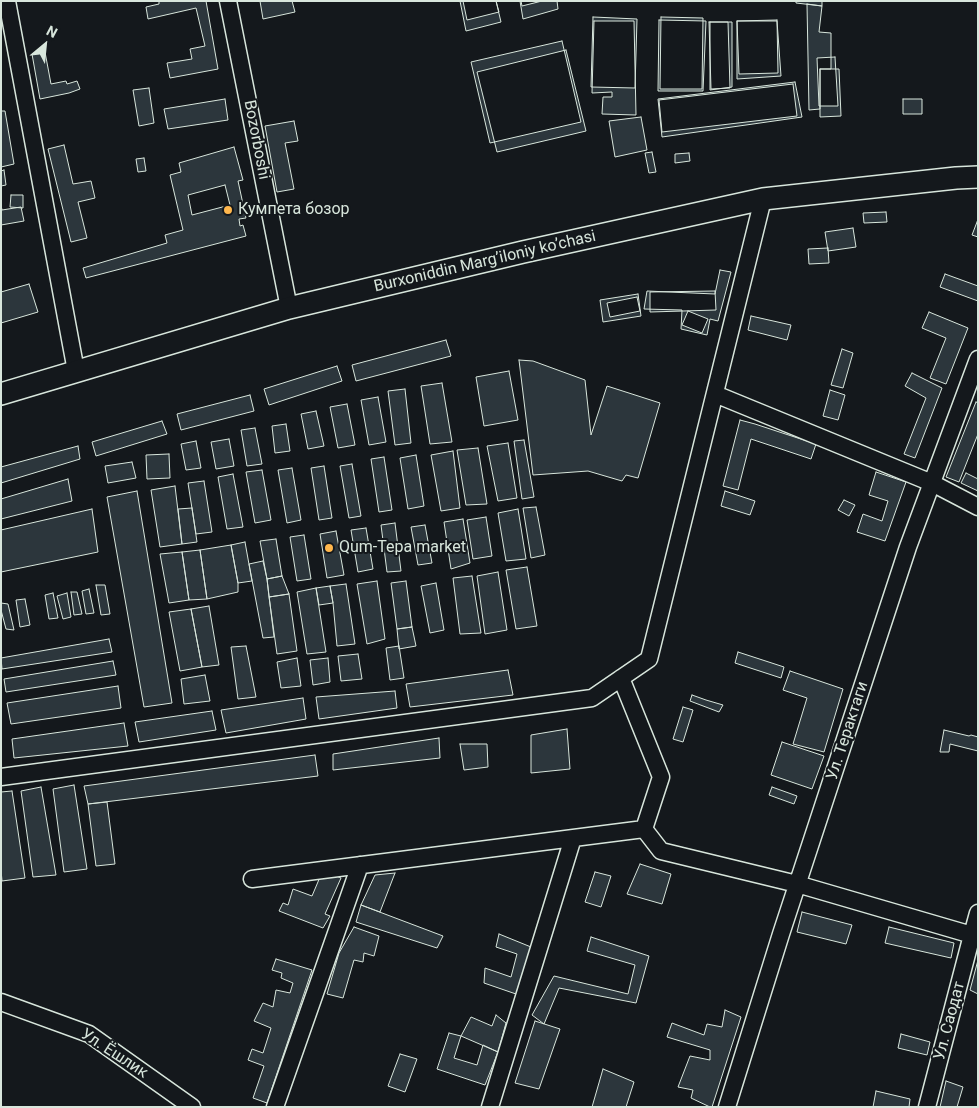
<!DOCTYPE html>
<meta charset="utf-8">
<style>
body{margin:0}
#map{position:relative;width:979px;height:1108px;overflow:hidden;background:#14181c;font-family:Roboto,sans-serif}
canvas{display:block}
.frame{position:absolute;inset:0;border:2px solid #d8e6dc;pointer-events:none}
.north{position:absolute;left:20px;top:20px;width:50px;height:50px;-webkit-text-stroke:4px #14181c;paint-order:stroke;rotate:28deg;font-size:14px;font-weight:700;line-height:20px;text-align:center;color:#d8e6dc}
.north::after{content:'';display:block;margin:auto;width:18px;height:22px;background:#d8e6dc;clip-path:polygon(50% 0,100% 100%,50% 72%,0 100%)}
</style>
<div id="map">
<canvas width="979" height="1108"></canvas>
<div class="frame"></div>
<div class="north">N</div>
</div>
<script>
const c = document.querySelector('canvas').getContext('2d');
c.lineJoin = 'round';
function fill(path, color) {
  c.fillStyle = color;
  c.fill(path, 'evenodd');
}
function poly(rows) {
  const path = new Path2D();
  for (const r of rows) {
    path.moveTo(r[0], r[1]);
    for (let i = 2; i < r.length; i += 2) path.lineTo(r[i], r[i + 1]);
  }
  return path;
}
function strokePath(path, color, width, dash) {
  c.strokeStyle = color;
  c.lineWidth = width;
  c.lineCap = dash ? 'butt' : 'round';
  c.setLineDash(dash || []);
  c.stroke(path);
}
function label(font, color, halo, rows, align = 'center') {
  c.font = font + ' Roboto,sans-serif';
  c.lineWidth = 4;
  c.setLineDash([]);
  c.textBaseline = 'middle';
  c.strokeStyle = halo;
  c.fillStyle = color;
  for (const [text, x, y, turn = 0] of rows) {
    c.save();
    c.translate(x, y);
    c.rotate((+turn || 0) * Math.PI / 180);
    c.textAlign = isNaN(turn) ? turn : align;
    if (halo) c.strokeText(text, 0, 0);
    c.fillText(text, 0, 0);
    c.restore();
  }
}
const building = poly([
 [159,1,206,1,218,69,170,78,167,63,192,59,190,49,205,46,196,8,148,19,146,7,159,4,159,1],
 [260,1,292,1,295,12,263,19,260,1],
 [460,1,496,1,501,22,466,31,460,1],
 [463,1,496,1,499,12,467,20,463,1],
 [520,1,557,1,558,9,523,19,520,1],
 [521,1,542,1,522,6,521,1],
 [796,1,822,1,822,6,796,3,796,1],
 [807,4,822,6,819,32,831,33,831,69,820,69,820,109,809,110,807,4],
 [593,17,637,19,635,88,591,87,593,17],
 [661,17,703,18,702,89,660,89,661,17],
 [659,20,706,21,703,91,658,91,659,20],
 [777,20,778,73,739,74,737,21,777,20],
 [594,21,634,21,636,115,602,114,603,97,612,97,612,92,592,93,594,21],
 [737,21,777,21,781,76,737,79,737,21],
 [709,22,728,22,730,88,711,89,709,22],
 [710,22,732,22,732,87,710,90,710,22],
 [562,41,581,122,490,143,471,62,562,41],
 [566,50,586,131,497,152,477,72,566,50],
 [45,52,51,84,66,81,67,84,77,81,80,89,69,93,40,99,32,54,45,52],
 [835,57,838,106,819,106,817,58,835,57],
 [820,69,839,69,841,116,820,117,820,69],
 [795,82,802,117,662,137,658,99,795,82],
 [793,84,797,116,662,132,659,100,793,84],
 [149,88,154,123,139,126,133,90,149,88],
 [225,99,228,120,168,129,164,109,225,99],
 [903,99,922,99,922,114,903,114,903,99],
 [1,111,5,111,14,164,1,167,1,111],
 [641,117,647,150,615,157,609,121,641,117],
 [294,121,298,141,285,143,294,189,277,192,265,126,294,121],
 [64,145,73,184,91,181,95,198,78,202,87,238,71,242,48,149,64,145],
 [234,147,243,180,238,181,246,218,239,219,240,226,243,225,246,236,86,278,83,268,167,243,165,235,183,230,170,175,181,172,179,163,234,147],
 [225,185,230,205,192,215,188,195,225,185],
 [652,152,656,172,649,173,645,153,652,152],
 [689,153,690,161,675,163,675,154,689,153],
 [144,158,146,171,138,172,136,159,144,158],
 [4,170,6,185,1,186,1,171,4,170],
 [11,195,23,195,23,208,10,207,11,195],
 [1,205,2,210,21,207,24,221,1,225,1,205],
 [886,212,887,222,864,223,863,213,886,212],
 [977,222,978,223,978,237,972,235,977,222],
 [853,228,856,247,828,251,825,232,853,228],
 [828,248,829,263,809,264,808,249,828,248],
 [720,270,731,272,718,321,710,319,707,335,681,329,682,310,644,309,647,291,715,294,720,270],
 [945,274,978,286,978,301,940,287,945,274],
 [29,284,38,312,1,323,1,292,29,284],
 [715,291,716,310,650,312,650,292,715,291],
 [638,294,641,316,603,322,600,300,638,294],
 [637,297,640,311,610,317,607,303,637,297],
 [688,311,708,319,702,333,682,325,688,311],
 [929,312,968,328,946,384,930,378,946,338,922,328,929,312],
 [751,316,791,325,787,340,748,330,751,316],
 [446,340,451,356,356,381,352,365,446,340],
 [842,349,853,353,843,388,831,385,842,349],
 [519,360,533,361,585,380,591,435,607,386,660,403,638,478,626,475,622,481,588,471,533,475,519,360],
 [337,366,342,381,269,405,264,389,337,366],
 [509,371,518,420,484,426,476,377,509,371],
 [912,373,942,388,915,458,904,454,926,398,905,386,912,373],
 [442,383,452,442,430,444,421,386,442,383],
 [405,389,411,443,395,445,388,391,405,389],
 [830,390,845,395,838,420,823,416,830,390],
 [250,395,254,411,181,430,177,414,250,395],
 [378,397,386,442,369,445,361,400,378,397],
 [976,402,978,403,978,434,959,482,946,477,976,402],
 [347,404,355,445,338,448,330,407,347,404],
 [316,411,324,446,308,449,301,414,316,411],
 [740,420,755,424,816,444,811,459,751,439,738,490,723,486,740,420],
 [162,421,167,434,96,456,92,442,162,421],
 [286,424,290,451,275,453,272,426,286,424],
 [255,428,262,464,247,466,241,430,255,428],
 [229,439,234,466,216,469,211,442,229,439],
 [524,440,534,497,522,499,514,441,524,440],
 [196,441,201,468,186,470,181,444,196,441],
 [508,443,517,498,498,501,487,446,508,443],
 [78,446,80,459,1,483,1,467,78,446],
 [478,448,487,504,466,505,457,450,478,448],
 [453,451,460,508,441,511,431,455,453,451],
 [169,454,170,478,147,479,146,455,169,454],
 [416,455,424,506,408,509,400,458,416,455],
 [384,457,392,510,379,512,371,459,384,457],
 [132,462,136,478,108,483,105,466,132,462],
 [352,464,361,516,349,518,340,466,352,464],
 [324,466,332,518,319,520,311,468,324,466],
 [292,468,301,520,287,523,278,470,292,468],
 [262,470,271,520,255,523,246,472,262,470],
 [876,472,906,482,885,541,857,532,863,514,882,521,888,501,869,495,876,472],
 [966,473,978,479,978,491,961,483,966,473],
 [233,474,243,527,227,529,218,477,233,474],
 [68,479,72,501,1,519,1,499,68,479],
 [204,481,212,532,196,534,188,483,204,481],
 [175,486,182,544,160,547,151,490,175,486],
 [137,491,172,703,144,707,107,497,137,491],
 [725,491,755,501,750,515,721,506,725,491],
 [844,500,855,505,849,516,838,510,844,500],
 [536,507,545,555,531,558,523,508,536,507],
 [192,508,197,542,182,544,178,509,192,508],
 [92,509,98,552,1,572,1,530,92,509],
 [518,509,526,559,506,561,498,513,518,509],
 [486,517,492,556,473,559,467,520,486,517],
 [463,519,470,563,451,569,444,522,463,519],
 [395,523,401,571,387,572,381,525,395,523],
 [425,525,432,563,418,565,411,527,425,525],
 [366,528,373,569,358,572,351,530,366,528],
 [336,531,344,575,327,578,320,534,336,531],
 [304,535,311,579,297,581,290,537,304,535],
 [276,539,282,576,267,579,260,541,276,539],
 [245,542,252,581,238,583,231,545,245,542],
 [231,545,238,583,238,592,207,599,200,550,231,545],
 [200,550,207,599,189,600,182,552,200,550],
 [182,552,189,600,169,603,160,554,182,552],
 [263,561,267,579,274,637,263,638,249,564,263,561],
 [527,567,537,626,516,629,506,570,527,567],
 [498,572,507,630,485,634,477,576,498,572],
 [282,576,289,594,269,597,267,579,282,576],
 [472,576,481,633,460,634,453,578,472,576],
 [377,581,385,639,367,644,357,584,377,581],
 [406,581,412,627,397,629,391,583,406,581],
 [436,583,444,630,430,633,421,586,436,583],
 [346,584,355,644,337,646,333,603,330,586,346,584],
 [96,585,105,585,110,614,101,615,96,585],
 [330,586,333,603,319,605,316,588,330,586],
 [316,588,326,652,307,654,297,592,316,588],
 [89,589,94,613,86,614,82,591,89,589],
 [71,592,77,592,82,614,74,615,71,592],
 [53,593,58,618,49,619,45,595,53,593],
 [67,593,71,617,63,619,57,596,67,593],
 [289,594,297,651,277,654,269,597,289,594],
 [25,599,30,625,20,627,16,600,25,599],
 [1,603,8,604,14,630,6,629,1,610,1,603],
 [209,606,219,665,202,667,191,609,209,606],
 [191,609,202,667,180,671,169,612,191,609],
 [412,627,416,646,399,649,397,629,412,627],
 [109,639,112,652,2,669,1,658,109,639],
 [246,646,256,697,238,699,231,647,246,646],
 [399,646,404,678,390,680,386,648,399,646],
 [738,652,784,667,781,678,735,663,738,652],
 [358,654,362,679,341,681,338,656,358,654],
 [297,658,301,686,281,688,277,662,297,658],
 [328,658,330,682,313,685,310,660,328,658],
 [113,661,116,675,6,692,4,679,113,661],
 [508,670,513,695,410,707,406,684,508,670],
 [790,671,843,689,824,752,793,744,807,698,783,690,790,671],
 [205,675,210,701,184,704,181,679,205,675],
 [118,686,121,708,11,724,7,703,118,686],
 [395,691,397,708,319,719,316,697,395,691],
 [692,695,706,700,723,705,719,712,690,701,692,695],
 [303,698,306,719,226,733,221,710,303,698],
 [683,707,693,710,683,742,673,739,683,707],
 [212,711,216,730,139,742,135,722,212,711],
 [124,723,128,746,14,758,12,739,124,723],
 [567,729,570,769,531,773,531,735,567,729],
 [944,730,969,736,971,735,978,737,978,751,950,744,949,752,940,752,944,730],
 [439,738,440,758,333,770,333,754,439,738],
 [782,742,824,756,812,789,771,775,782,742],
 [460,744,487,744,488,767,464,770,460,744],
 [315,755,318,776,88,804,84,786,315,755],
 [74,785,87,869,64,872,53,789,74,785],
 [41,787,56,875,33,877,21,791,41,787],
 [772,787,797,796,794,804,769,795,772,787],
 [12,791,25,878,2,881,1,870,1,792,12,791],
 [107,802,115,864,96,866,88,804,107,802],
 [640,864,671,874,662,904,627,894,640,864],
 [323,870,341,878,325,914,330,916,323,928,279,911,283,903,288,905,293,889,312,896,323,870],
 [595,872,611,876,601,907,585,902,595,872],
 [395,873,380,912,361,905,375,875,395,873],
 [361,905,443,936,437,948,356,922,361,905],
 [802,912,852,925,846,944,797,932,802,912],
 [354,927,379,936,374,956,364,953,363,962,354,960,343,998,327,994,339,953,354,927],
 [889,927,954,943,951,958,885,943,889,927],
 [499,934,531,947,516,994,484,983,485,968,511,977,517,954,496,947,499,934],
 [591,937,649,956,636,1003,559,988,544,1024,532,1015,554,976,628,994,635,965,587,951,591,937],
 [276,959,312,970,267,1103,253,1098,264,1066,248,1060,252,1049,263,1053,271,1028,254,1021,263,1003,273,1007,276,990,290,993,293,983,281,978,282,973,272,970,276,959],
 [978,960,978,994,970,990,978,960],
 [725,1010,741,1017,712,1107,710,1107,691,1098,693,1090,678,1087,690,1056,710,1060,710,1050,667,1037,672,1023,704,1035,707,1024,722,1027,725,1010],
 [496,1015,506,1023,498,1052,461,1036,471,1017,492,1026,496,1015],
 [535,1021,560,1029,539,1089,515,1083,535,1021],
 [449,1033,461,1036,454,1058,477,1065,483,1045,498,1052,485,1085,437,1069,449,1033],
 [901,1034,930,1042,927,1055,898,1048,901,1034],
 [400,1054,417,1059,405,1092,388,1086,400,1054],
 [603,1069,634,1082,626,1107,592,1107,603,1069],
 [946,1081,963,1087,957,1107,940,1107,946,1081],
 [876,1091,910,1099,909,1107,873,1107,876,1091]
]);
const minor = poly([
 [7,1,76,371],
 [228,1,289,308],
 [715,394,932,483,978,507],
 [1,777,592,698,649,659,763,199],
 [644,829,661,851,797,884,972,935,978,913],
 [252,879,644,829,661,777,621,678],
 [1,1002,89,1034,192,1107],
 [275,1107,360,865],
 [490,1107,573,838],
 [727,1107,781,934,908,547,978,359],
 [927,1107,972,935]
]);
const major = poly([
 [1,394,289,308,523,252,763,199,956,178,978,177]
]);
const markers = [
 [228,210,5,"#ffb74d"],
 [329,548,5,"#ffb74d"]
];
const streetNames = [
 ["Bozorboshi",256,140,79],
 ["Burxoniddin Marg’iloniy ko’chasi",485,262,-13],
 ["Ул. Терактаги",848,731,-72],
 ["Ул. Саодат",950,1021,-75],
 ["Ул. Ёшлик",114,1054,33]
];
const poiNames = [
 ["Кумпета бозор",238,210],
 ["Qum-Tepa market",339,548]
];
fill(building, '#2c363c');
strokePath(building, '#d8e6dc', 1);
strokePath(minor, '#d8e6dc', 19);
strokePath(major, '#d8e6dc', 24);
strokePath(minor, '#14181c', 16);
strokePath(major, '#14181c', 21);
for (const [x, y, r, color] of markers) {
  const dot = new Path2D();
  dot.arc(x, y, r, 0, 2 * Math.PI);
  c.fillStyle = color;
  c.fill(dot);
  strokePath(dot, '#14181c', 2);
}
label('16px', '#d8e6dc', '#14181c', streetNames);
label('16px', '#d8e6dc', '#14181c', poiNames, 'left');
</script>
